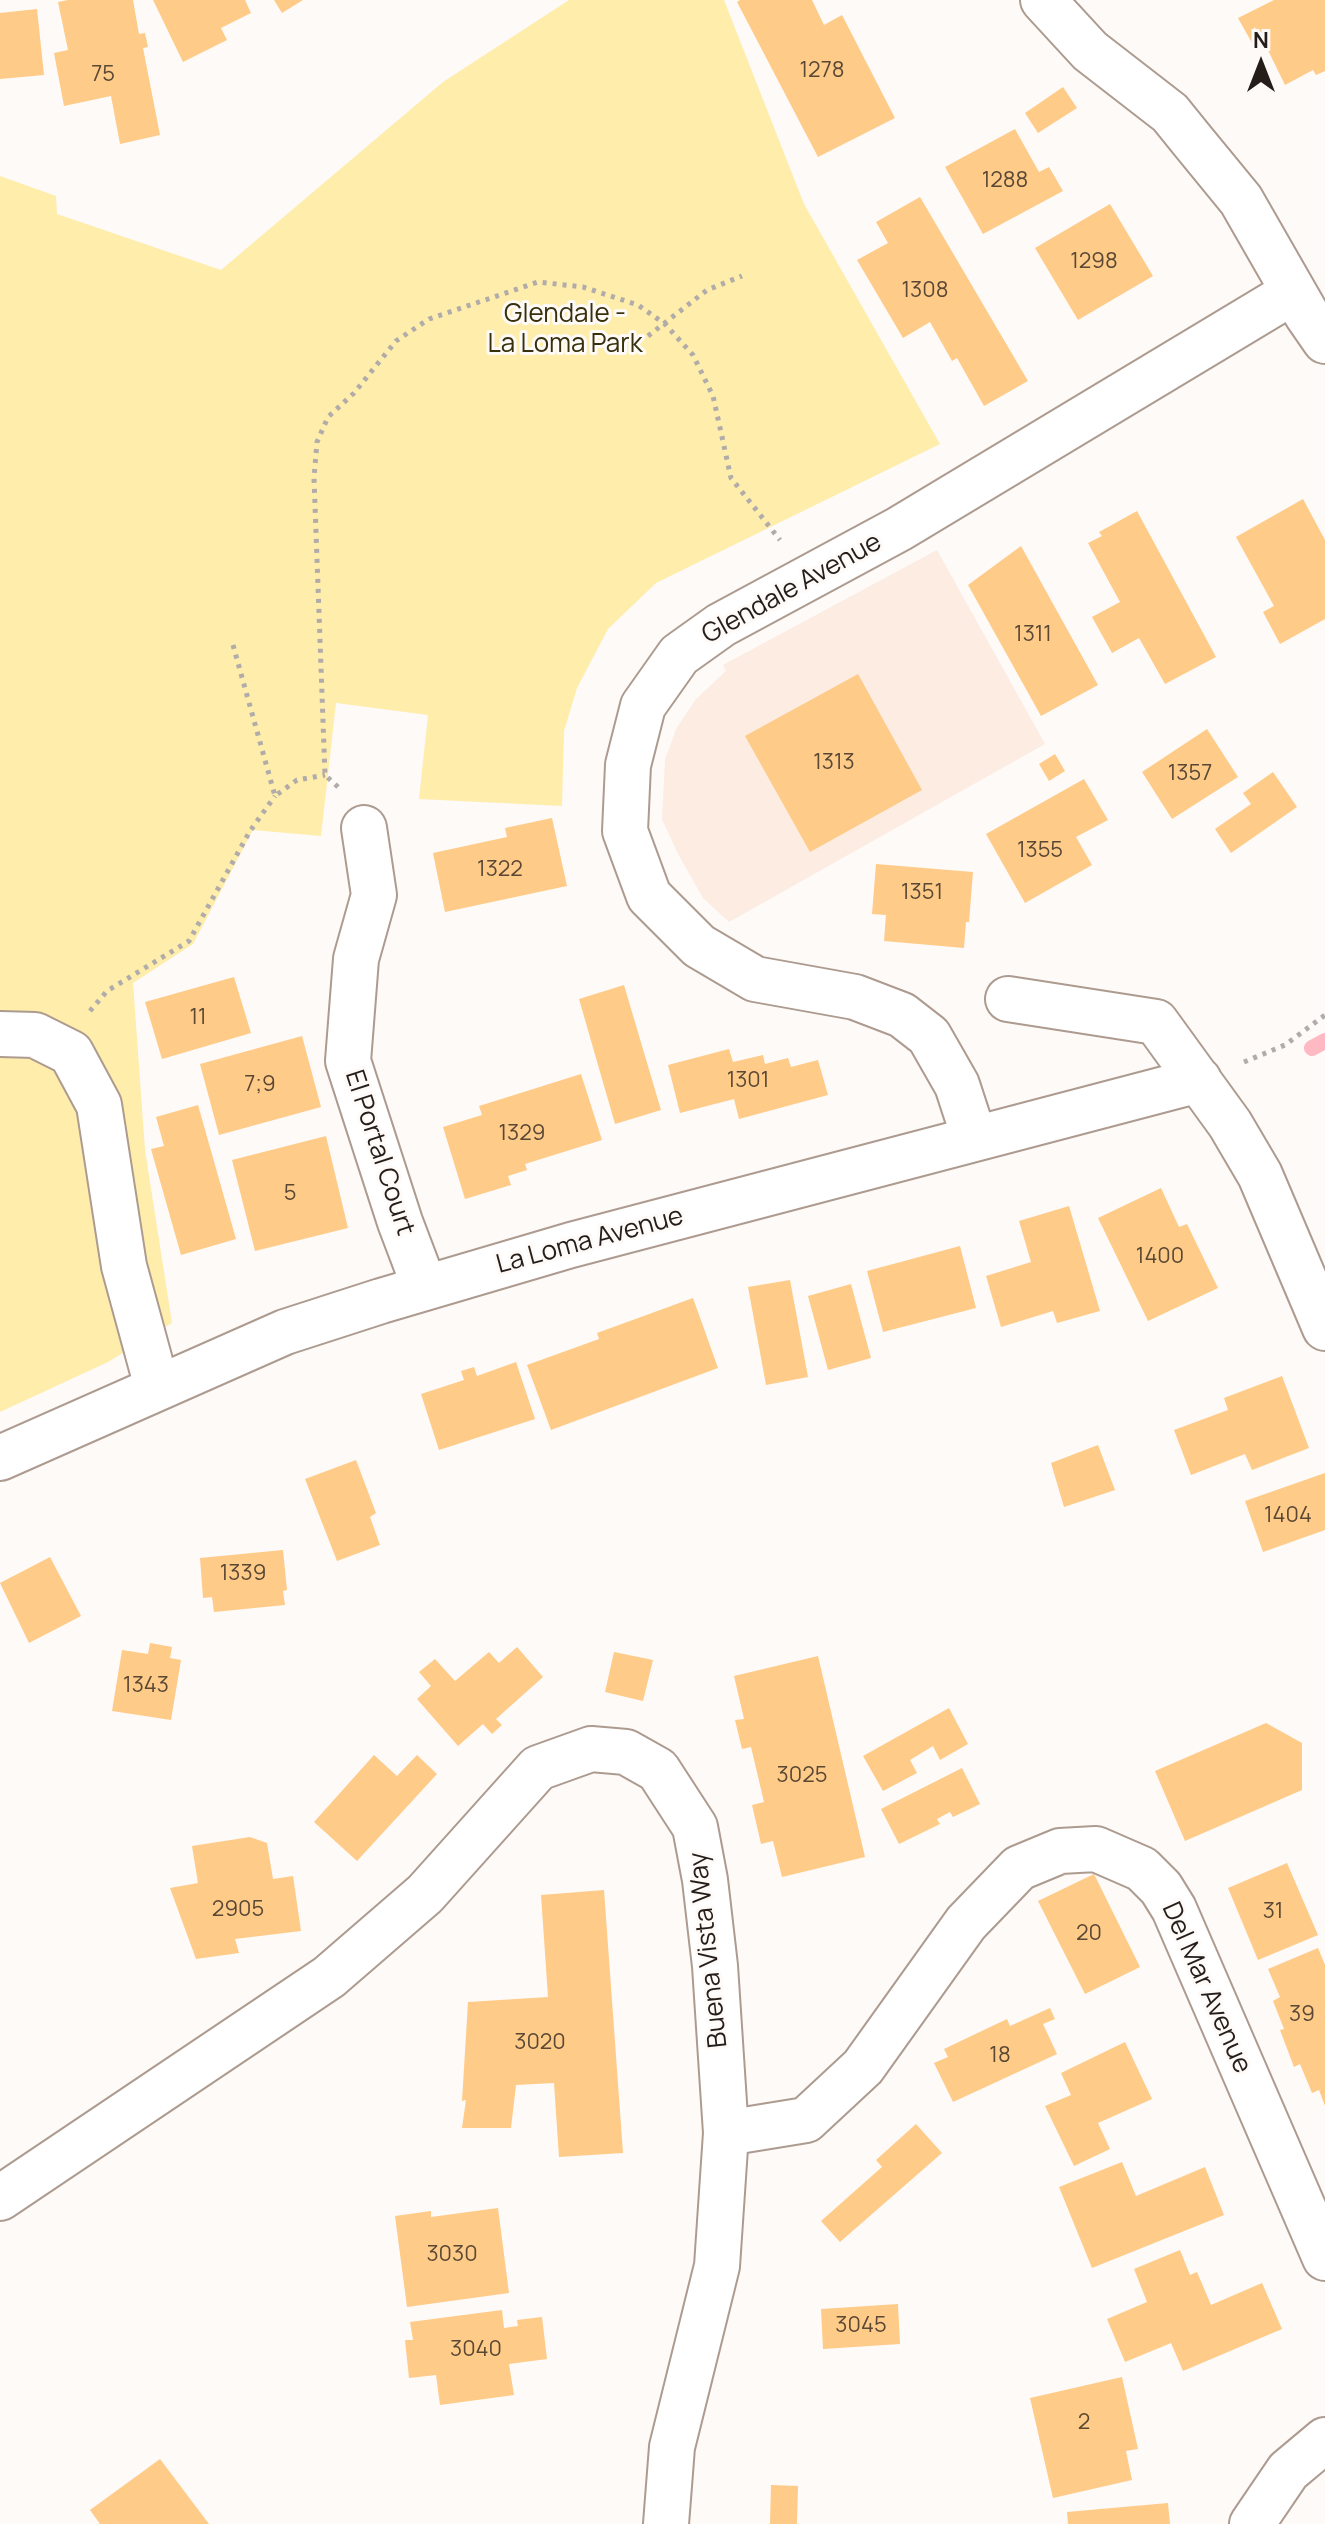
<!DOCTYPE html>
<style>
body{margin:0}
#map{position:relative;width:1325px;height:2524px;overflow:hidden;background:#fefaf8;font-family:Manrope,sans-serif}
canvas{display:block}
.north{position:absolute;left:1221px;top:24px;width:80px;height:80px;-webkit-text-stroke:6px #fefaf8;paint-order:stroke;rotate:0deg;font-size:22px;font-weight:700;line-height:32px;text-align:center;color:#241d19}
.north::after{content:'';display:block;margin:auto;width:28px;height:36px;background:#241d19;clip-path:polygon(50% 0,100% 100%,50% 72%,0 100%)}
</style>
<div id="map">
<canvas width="1325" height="2524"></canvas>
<div class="north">N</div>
</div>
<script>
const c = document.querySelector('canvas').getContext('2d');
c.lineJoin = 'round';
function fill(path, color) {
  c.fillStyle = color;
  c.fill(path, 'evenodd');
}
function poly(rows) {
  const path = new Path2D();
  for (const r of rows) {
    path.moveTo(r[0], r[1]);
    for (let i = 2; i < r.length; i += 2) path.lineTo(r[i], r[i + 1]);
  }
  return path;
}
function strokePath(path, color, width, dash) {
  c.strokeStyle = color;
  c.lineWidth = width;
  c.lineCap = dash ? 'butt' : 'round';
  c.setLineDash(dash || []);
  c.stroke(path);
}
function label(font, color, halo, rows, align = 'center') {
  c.font = font + ' Manrope,sans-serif';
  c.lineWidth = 6;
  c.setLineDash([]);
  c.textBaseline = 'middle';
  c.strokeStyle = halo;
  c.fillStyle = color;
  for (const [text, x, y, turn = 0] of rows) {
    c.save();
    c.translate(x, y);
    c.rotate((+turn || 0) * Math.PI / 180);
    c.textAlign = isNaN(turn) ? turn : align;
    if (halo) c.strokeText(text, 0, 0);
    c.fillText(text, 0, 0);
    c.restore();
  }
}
const built = poly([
 [937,550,1045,744,729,922,703,898,678,854,662,819,665,760,676,729,696,699,726,671,723,665]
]);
const green = poly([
 [569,0,724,0,804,204,940,444,656,583,608,629,577,688,564,731,562,806,419,799,428,715,336,703,321,836,253,830,193,944,133,983,145,1150,172,1323,108,1362,0,1412,0,176,56,196,57,214,221,270,443,82]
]);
const stream = poly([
 [1312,1048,1325,1041]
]);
const building = poly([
 [68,0,133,0,139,34,145,33,148,47,143,48,160,135,120,144,111,96,64,106,54,53,68,50,58,2],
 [153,0,245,0,251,13,221,28,227,40,183,62],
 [274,0,303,0,282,13],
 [740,0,812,0,824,25,842,15,895,118,818,157,737,2],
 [1274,0,1325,0,1325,71,1316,75,1313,70,1285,85,1262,38,1252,43,1238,18],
 [37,9,44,75,0,79,0,13],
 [1063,87,1077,108,1038,133,1025,113],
 [1015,129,1039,172,1049,167,1063,191,983,234,945,167],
 [920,197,1028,381,984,406,957,358,952,361,930,322,903,338,857,260,888,243,876,222],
 [1110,204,1153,276,1078,320,1035,248],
 [1303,499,1325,540,1325,619,1280,644,1263,612,1274,606,1236,537],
 [1137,511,1216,657,1165,684,1139,638,1112,653,1092,617,1120,602,1088,543,1102,536,1099,532],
 [1021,546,1098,685,1041,716,968,585],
 [858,674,922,790,810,852,745,736],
 [1207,729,1238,777,1172,819,1142,772],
 [1055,754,1065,771,1049,781,1039,764],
 [1273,772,1297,807,1231,853,1215,829,1251,804,1243,793],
 [1084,779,1108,820,1076,837,1092,865,1025,903,986,834],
 [552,818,567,886,445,912,433,853,507,837,505,828],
 [876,864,973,872,969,922,966,922,964,948,884,941,886,915,872,914],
 [234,977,251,1033,162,1059,145,1002],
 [624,985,661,1110,615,1124,579,999],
 [302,1036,321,1107,219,1135,200,1064],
 [729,1049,733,1062,763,1055,765,1064,788,1058,791,1067,818,1060,828,1095,739,1119,734,1099,680,1113,668,1065],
 [581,1074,602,1140,525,1164,527,1170,508,1176,511,1185,465,1199,443,1127,482,1115,479,1106],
 [198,1105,236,1239,181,1255,151,1149,164,1146,156,1117],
 [326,1136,348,1228,255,1251,232,1160],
 [1161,1188,1179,1227,1187,1224,1218,1288,1148,1321,1098,1218],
 [1069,1206,1100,1311,1057,1323,1053,1311,1001,1327,986,1276,1031,1262,1019,1221],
 [960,1246,976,1308,883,1332,867,1271],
 [790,1280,808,1377,766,1385,748,1287],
 [851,1284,871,1358,828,1370,808,1296],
 [693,1298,718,1368,551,1430,527,1365,599,1339,597,1333],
 [516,1362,535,1419,439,1450,421,1394,464,1380,461,1371,474,1367,477,1376],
 [1282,1376,1309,1448,1252,1470,1245,1454,1191,1475,1174,1430,1228,1410,1224,1398],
 [1098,1445,1115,1490,1064,1507,1051,1463],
 [356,1460,376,1513,370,1517,380,1545,337,1561,305,1479],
 [1325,1473,1325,1530,1263,1552,1245,1501],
 [283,1550,287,1590,283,1591,285,1605,214,1612,212,1597,203,1598,200,1558],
 [50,1557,81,1616,29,1643,0,1583],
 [150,1643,172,1647,170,1658,181,1660,171,1720,112,1711,122,1650,148,1654],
 [517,1647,543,1677,496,1719,502,1725,492,1734,483,1724,458,1746,417,1699,431,1686,419,1672,435,1659,455,1681,489,1652,499,1663],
 [614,1652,653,1660,643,1701,605,1692],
 [818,1656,865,1857,782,1877,773,1841,761,1844,752,1805,764,1802,751,1747,742,1749,735,1720,744,1719,734,1676],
 [949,1708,968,1744,940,1760,933,1746,910,1760,917,1773,883,1791,863,1756],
 [1266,1723,1302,1743,1302,1790,1185,1841,1155,1771],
 [374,1755,397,1776,417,1755,437,1774,357,1861,314,1822],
 [962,1768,980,1804,953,1817,950,1812,937,1819,940,1824,899,1844,881,1809],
 [250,1837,267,1843,273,1879,293,1876,301,1931,235,1939,239,1953,196,1959,170,1888,198,1883,192,1846],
 [1287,1863,1318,1935,1258,1960,1228,1888],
 [1094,1874,1140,1967,1085,1994,1038,1901],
 [604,1890,623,2153,559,2157,554,2083,516,2085,511,2128,462,2128,466,2100,462,2101,468,2002,548,1997,541,1895],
 [1318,1948,1325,1965,1325,2106,1319,2090,1312,2093,1300,2064,1294,2067,1280,2030,1284,2029,1273,2001,1280,1997,1268,1969],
 [1050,2008,1055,2019,1043,2024,1057,2054,953,2102,934,2063,948,2057,944,2049,1007,2019,1010,2026],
 [1125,2042,1152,2099,1098,2123,1110,2149,1074,2166,1045,2106,1071,2095,1061,2073],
 [916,2124,942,2153,840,2242,821,2221,882,2167,876,2160],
 [1122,2162,1136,2196,1205,2167,1224,2215,1092,2268,1059,2187],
 [498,2208,509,2293,407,2307,395,2216,431,2211,431,2217],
 [1180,2250,1190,2275,1197,2272,1211,2305,1262,2283,1282,2329,1183,2371,1171,2343,1125,2362,1107,2319,1147,2302,1134,2269],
 [898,2304,900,2344,823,2349,821,2309],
 [502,2310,504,2328,518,2326,517,2320,542,2317,547,2359,509,2364,514,2395,440,2405,436,2375,409,2378,405,2340,413,2340,410,2322],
 [1122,2377,1138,2449,1126,2451,1132,2480,1053,2498,1030,2398],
 [160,2459,209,2524,100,2524,90,2510],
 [771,2485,798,2486,797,2524,770,2524],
 [1168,2503,1170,2524,1068,2524,1067,2512]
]);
const path = poly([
 [648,336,707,290,742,276],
 [233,645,275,796,297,780,325,775],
 [338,787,325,775,314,478,317,442,328,417,354,393,396,341,429,319,538,282,583,287,638,305,665,324,693,355,713,396,731,478,780,540],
 [90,1011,107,991,189,941,250,831,275,796],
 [1244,1062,1285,1045,1325,1015]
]);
const minor = poly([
 [1043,0,1090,51,1170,113,1191,139,1241,200,1307,315,1325,341],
 [364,828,374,895,356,959,348,1061,400,1222,425,1288],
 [1008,999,1156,1022,1230,1124,1260,1175,1325,1328],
 [0,1034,35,1035,71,1053,99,1105,124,1266,157,1387],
 [974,1137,957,1085,929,1036,902,1015,855,997,755,979,699,946,649,896,625,831,628,765,643,706,679,655,721,625,899,529,1293,292],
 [0,1458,285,1332,381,1301,571,1245,1199,1080],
 [726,2133,806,2120,863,2067,966,1923,1019,1868,1060,1851,1096,1849,1142,1869,1161,1888,1174,1909,1325,2258],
 [0,2198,329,1977,425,1894,538,1768,591,1749,626,1752,658,1770,695,1827,705,1880,715,1966,726,2133,717,2266,672,2447,666,2524],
 [1252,2524,1288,2471,1325,2440]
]);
const numberNames = [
 ["1278",822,71],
 ["75",103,75],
 ["1288",1005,181],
 ["1298",1094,262],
 ["1308",925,291],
 ["1311",1033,635],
 ["1313",834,763],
 ["1357",1190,774],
 ["1355",1040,851],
 ["1322",500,870],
 ["1351",922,893],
 ["11",198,1018],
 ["1301",748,1081],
 ["7;9",260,1085],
 ["1329",522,1134],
 ["5",290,1194],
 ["1400",1160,1257],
 ["1404",1288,1516],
 ["1339",243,1574],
 ["1343",146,1686],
 ["3025",802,1776],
 ["2905",238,1910],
 ["31",1273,1912],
 ["20",1089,1934],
 ["39",1302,2015],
 ["3020",540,2043],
 ["18",1000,2056],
 ["3030",452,2255],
 ["3045",861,2326],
 ["3040",476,2350],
 ["2",1084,2423]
];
const parkNames = [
 ["Glendale -",565,315],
 ["La Loma Park",565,345]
];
const streetNames = [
 ["Glendale Avenue",792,589,-29],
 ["El Portal Court",379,1153,72],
 ["La Loma Avenue",590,1241,-15],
 ["Buena Vista Way",709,1950,-96],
 ["Del Mar Avenue",1206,1988,66]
];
fill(built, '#fcece2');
fill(green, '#feedab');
strokePath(stream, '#feb9c3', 16);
fill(building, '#fecb88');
strokePath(minor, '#ad9b90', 48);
strokePath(path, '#b1aca9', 5, [4, 6]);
strokePath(minor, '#fff', 44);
label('22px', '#5a4835', null, numberNames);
label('26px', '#38300c', '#fefaf8', parkNames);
label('26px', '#241d19', '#fefaf8', streetNames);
</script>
